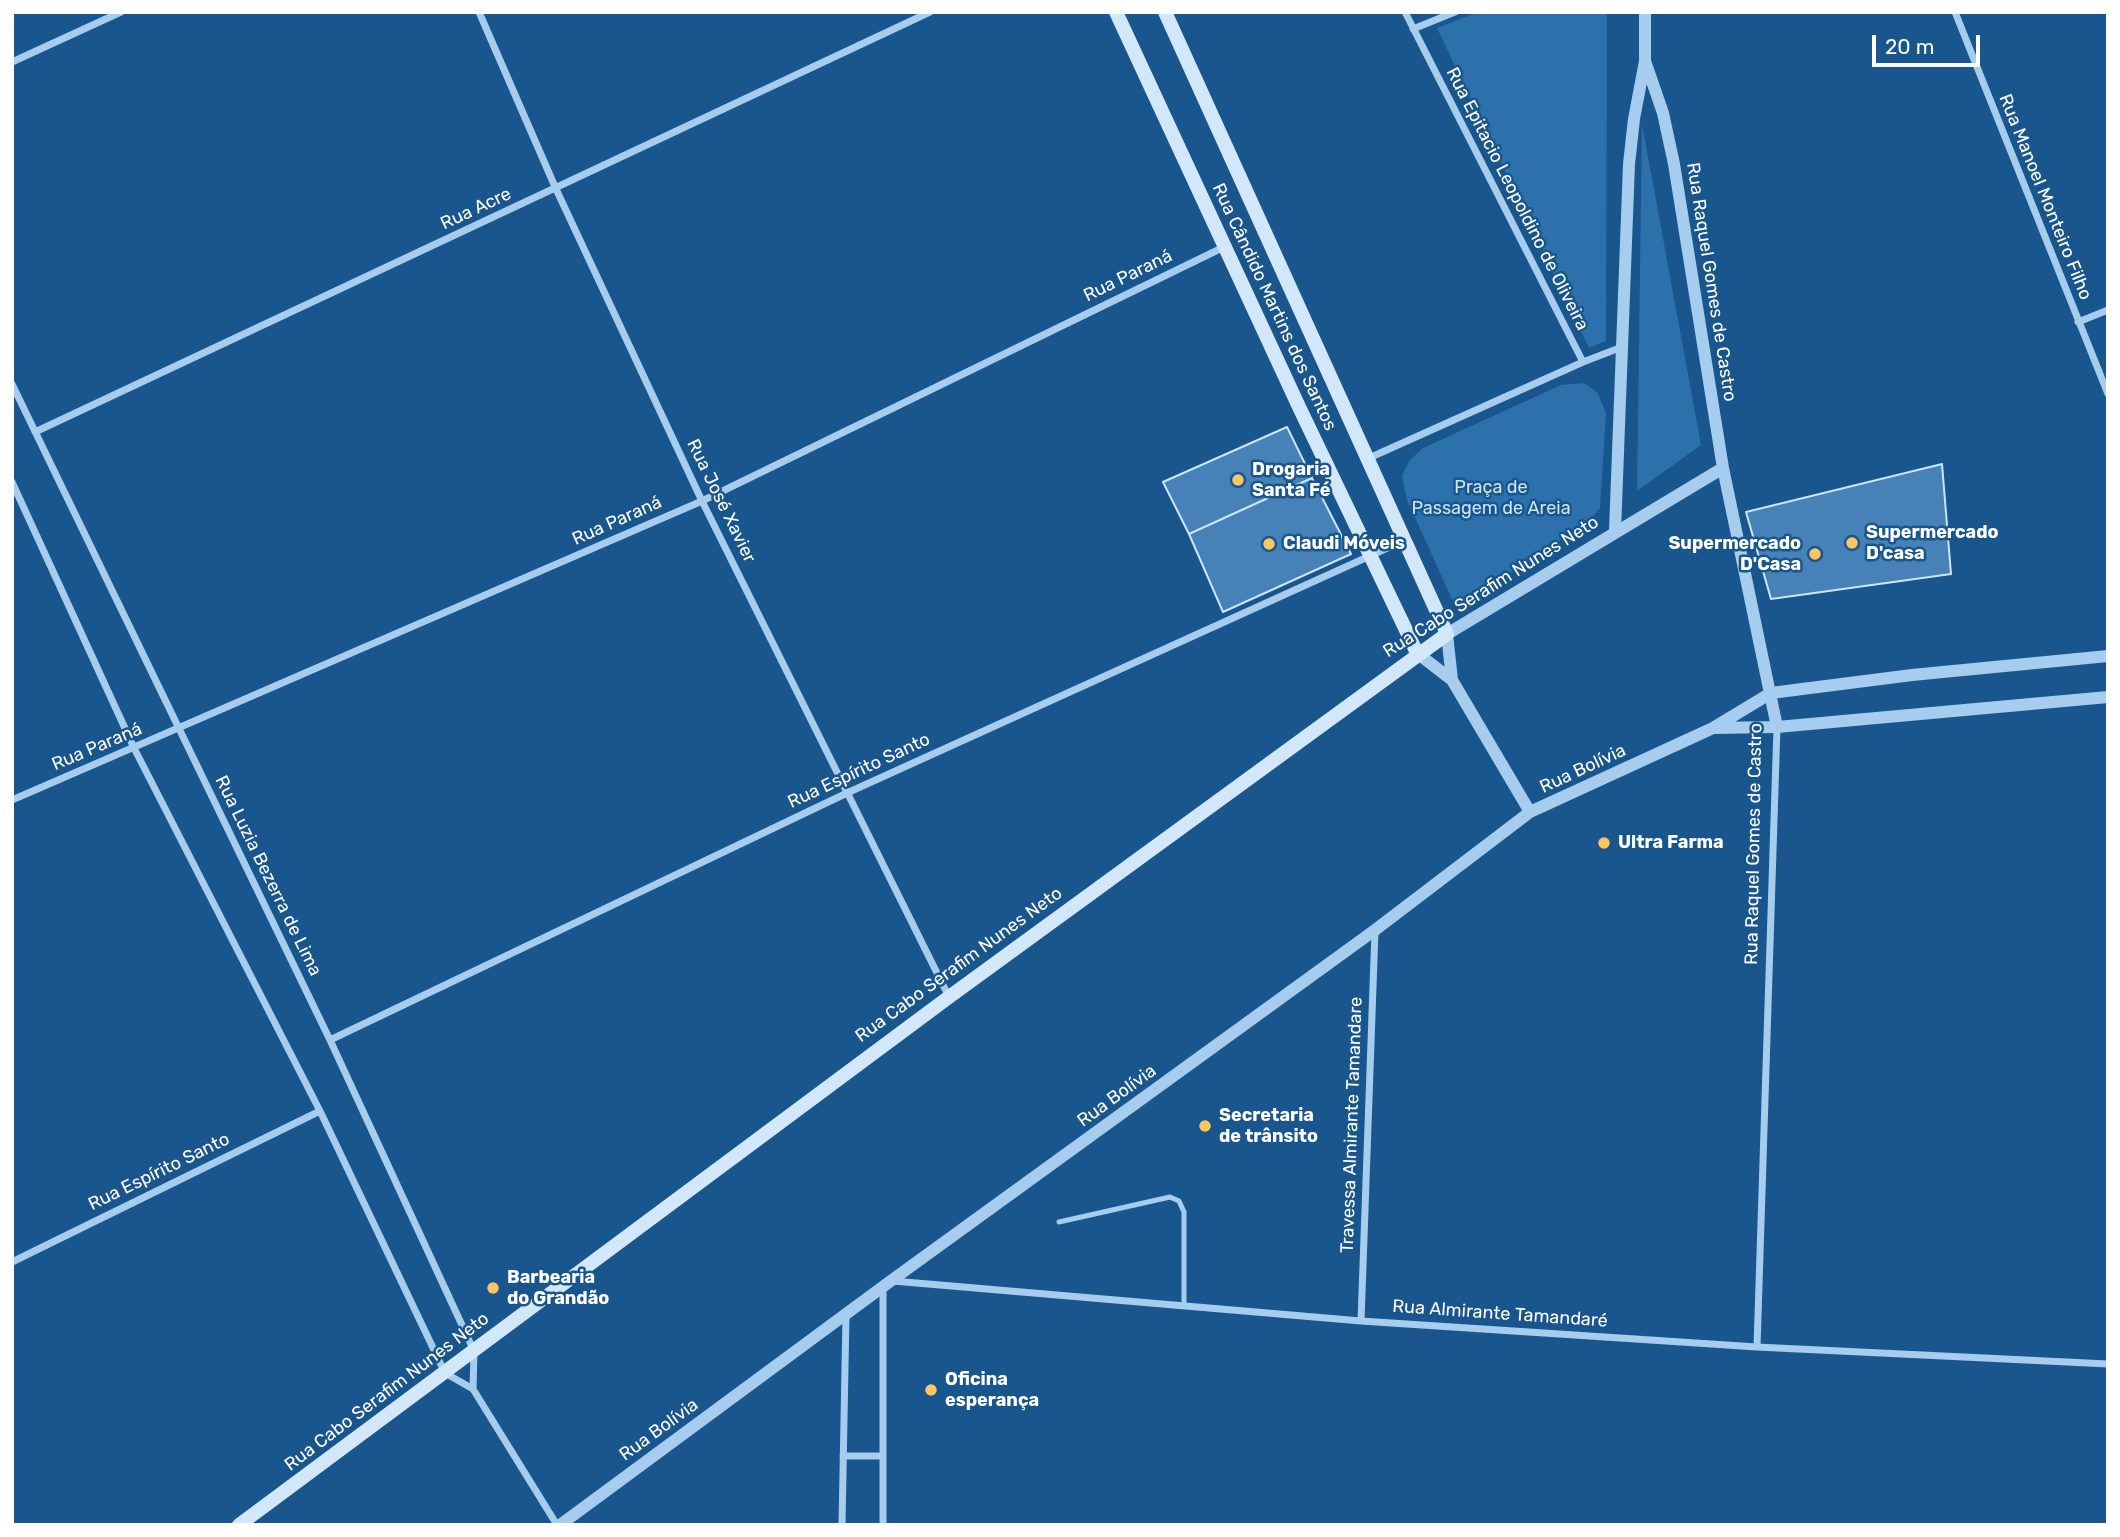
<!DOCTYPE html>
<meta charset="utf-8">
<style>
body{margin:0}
#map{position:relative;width:2120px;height:1537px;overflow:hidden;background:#19568e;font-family:Rubik,sans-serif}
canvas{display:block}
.frame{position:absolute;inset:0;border:14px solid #fff;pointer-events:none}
.scale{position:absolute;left:1872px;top:35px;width:108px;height:32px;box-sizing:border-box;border:4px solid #fff;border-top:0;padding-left:9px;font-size:21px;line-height:24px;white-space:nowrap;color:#fff;-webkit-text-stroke:5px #19568e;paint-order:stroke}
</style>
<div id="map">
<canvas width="2120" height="1537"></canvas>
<div class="frame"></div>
<div class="scale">20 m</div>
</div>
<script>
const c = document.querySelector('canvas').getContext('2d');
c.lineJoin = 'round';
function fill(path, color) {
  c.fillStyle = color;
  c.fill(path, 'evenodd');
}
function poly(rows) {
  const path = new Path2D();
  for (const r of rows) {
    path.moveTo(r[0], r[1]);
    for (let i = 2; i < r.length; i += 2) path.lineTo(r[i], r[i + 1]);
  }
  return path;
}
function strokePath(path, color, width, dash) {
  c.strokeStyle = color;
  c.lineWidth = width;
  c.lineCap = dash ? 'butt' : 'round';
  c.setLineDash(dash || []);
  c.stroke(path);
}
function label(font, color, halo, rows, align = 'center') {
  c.font = font + ' Rubik,sans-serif';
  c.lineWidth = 5;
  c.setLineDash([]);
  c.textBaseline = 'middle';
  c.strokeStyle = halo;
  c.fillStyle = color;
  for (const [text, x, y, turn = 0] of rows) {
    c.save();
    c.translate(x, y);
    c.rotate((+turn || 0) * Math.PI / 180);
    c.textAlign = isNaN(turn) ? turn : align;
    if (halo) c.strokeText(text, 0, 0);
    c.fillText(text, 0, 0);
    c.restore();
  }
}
const green = poly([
 [1478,12,1607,12,1606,341,1589,348,1437,28],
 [1642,124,1701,445,1637,491],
 [1584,383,1597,392,1606,413,1600,508,1586,524,1456,608,1407,500,1402,476,1409,461,1423,448,1561,385]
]);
const building = poly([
 [1287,427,1312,478,1189,534,1163,482,1287,427],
 [1942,464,1951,574,1771,599,1746,512,1942,464],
 [1312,478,1351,554,1223,612,1189,534,1312,478]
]);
const service = poly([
 [1059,1222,1170,1197,1179,1201,1184,1212,1184,1305]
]);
const minor = poly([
 [479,12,556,189,702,501,949,997],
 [1405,12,1583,362],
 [1955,12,2108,394],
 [1413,29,1455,12],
 [12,62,121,12],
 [2078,322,2108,310],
 [12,384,330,1040,474,1351,473,1389],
 [35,432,930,12],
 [1369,458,1583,362,1622,347],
 [12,482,134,748,320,1111,445,1373,473,1389,557,1525],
 [12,800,702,501,1224,247],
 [330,1040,847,793,1405,540],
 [12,1262,320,1111],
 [893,1281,1361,1321,1757,1347,2108,1364],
 [883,1287,883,1525],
 [1361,1321,1375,931],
 [1757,1347,1777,727],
 [843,1456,883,1456],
 [842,1525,846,1315]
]);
const tertiary = poly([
 [1645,61,1663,113,1674,164,1723,468,1777,727],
 [1615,531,1629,164,1634,119,1645,61,1645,12],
 [1417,653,1452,680,1530,812],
 [1452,680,1447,634,1723,468],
 [1713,728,1777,727,2108,697],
 [560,1525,892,1280,1375,930,1530,812,1713,728,1771,693,1912,675,2108,656]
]);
const secondary = poly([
 [1116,12,1300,409,1417,653],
 [239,1525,949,997,1447,634,1165,12]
]);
const markers = [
 [1238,480,7,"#ffc563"],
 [1852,543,7,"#ffc563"],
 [1269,544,7,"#ffc563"],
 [1815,554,7,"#ffc563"],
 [1604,843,7,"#ffc563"],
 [1205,1126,7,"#ffc563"],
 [493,1288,7,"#ffc563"],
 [931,1390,7,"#ffc563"]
];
const streetNames = [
 ["Rua Manoel Monteiro Filho",2045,197,68],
 ["Rua Epitacio Leopoldino de Oliveira",1517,199,63],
 ["Rua Acre",476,209,-25],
 ["Rua Paraná",1128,276,-26],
 ["Rua Raquel Gomes de Castro",1711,282,81],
 ["Rua Cândido Martins dos Santos",1274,307,65],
 ["Rua José Xavier",721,501,64],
 ["Rua Paraná",617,521,-24],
 ["Rua Cabo Serafim Nunes Neto",1491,587,-32],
 ["Rua Paraná",97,747,-23],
 ["Rua Bolívia",1583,769,-25],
 ["Rua Espírito Santo",859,771,-25],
 ["Rua Raquel Gomes de Castro",1754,844,-89],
 ["Rua Luzia Bezerra de Lima",268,876,64],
 ["Rua Cabo Serafim Nunes Neto",959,965,-36],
 ["Rua Bolívia",1117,1096,-36],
 ["Travessa Almirante Tamandare",1352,1125,-88],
 ["Rua Espírito Santo",159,1172,-26],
 ["Rua Almirante Tamandaré",1500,1314,4],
 ["Rua Cabo Serafim Nunes Neto",387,1392,-37],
 ["Rua Bolívia",659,1430,-36]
];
const poiNames = [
 ["Drogaria",1252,470],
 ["Santa Fé",1252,491],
 ["Supermercado",1866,533],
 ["D'casa",1866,554],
 ["Claudi Móveis",1283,544],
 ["Supermercado",1801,544,"right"],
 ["D'Casa",1801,565,"right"],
 ["Ultra Farma",1618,843],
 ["Secretaria",1219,1116],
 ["de trânsito",1219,1137],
 ["Barbearia",507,1278],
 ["do Grandão",507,1299],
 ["Oficina",945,1380],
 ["esperança",945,1401]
];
const parkNames = [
 ["Praça de",1491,488],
 ["Passagem de Areia",1491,509]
];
fill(green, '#2c70ac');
fill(building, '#4682b8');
strokePath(building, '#cce5fa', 2);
strokePath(service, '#a6ccee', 5);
strokePath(minor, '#a6ccee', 7);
strokePath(tertiary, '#a6ccee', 12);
strokePath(secondary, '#d3e7fa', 14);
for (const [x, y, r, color] of markers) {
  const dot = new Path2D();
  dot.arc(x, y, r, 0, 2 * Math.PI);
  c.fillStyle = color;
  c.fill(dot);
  strokePath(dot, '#19568e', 2.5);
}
label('18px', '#fff', '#19568e', streetNames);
label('bold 18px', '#fff', '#19568e', poiNames, 'left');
label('18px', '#cce5fa', '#19568e', parkNames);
</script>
